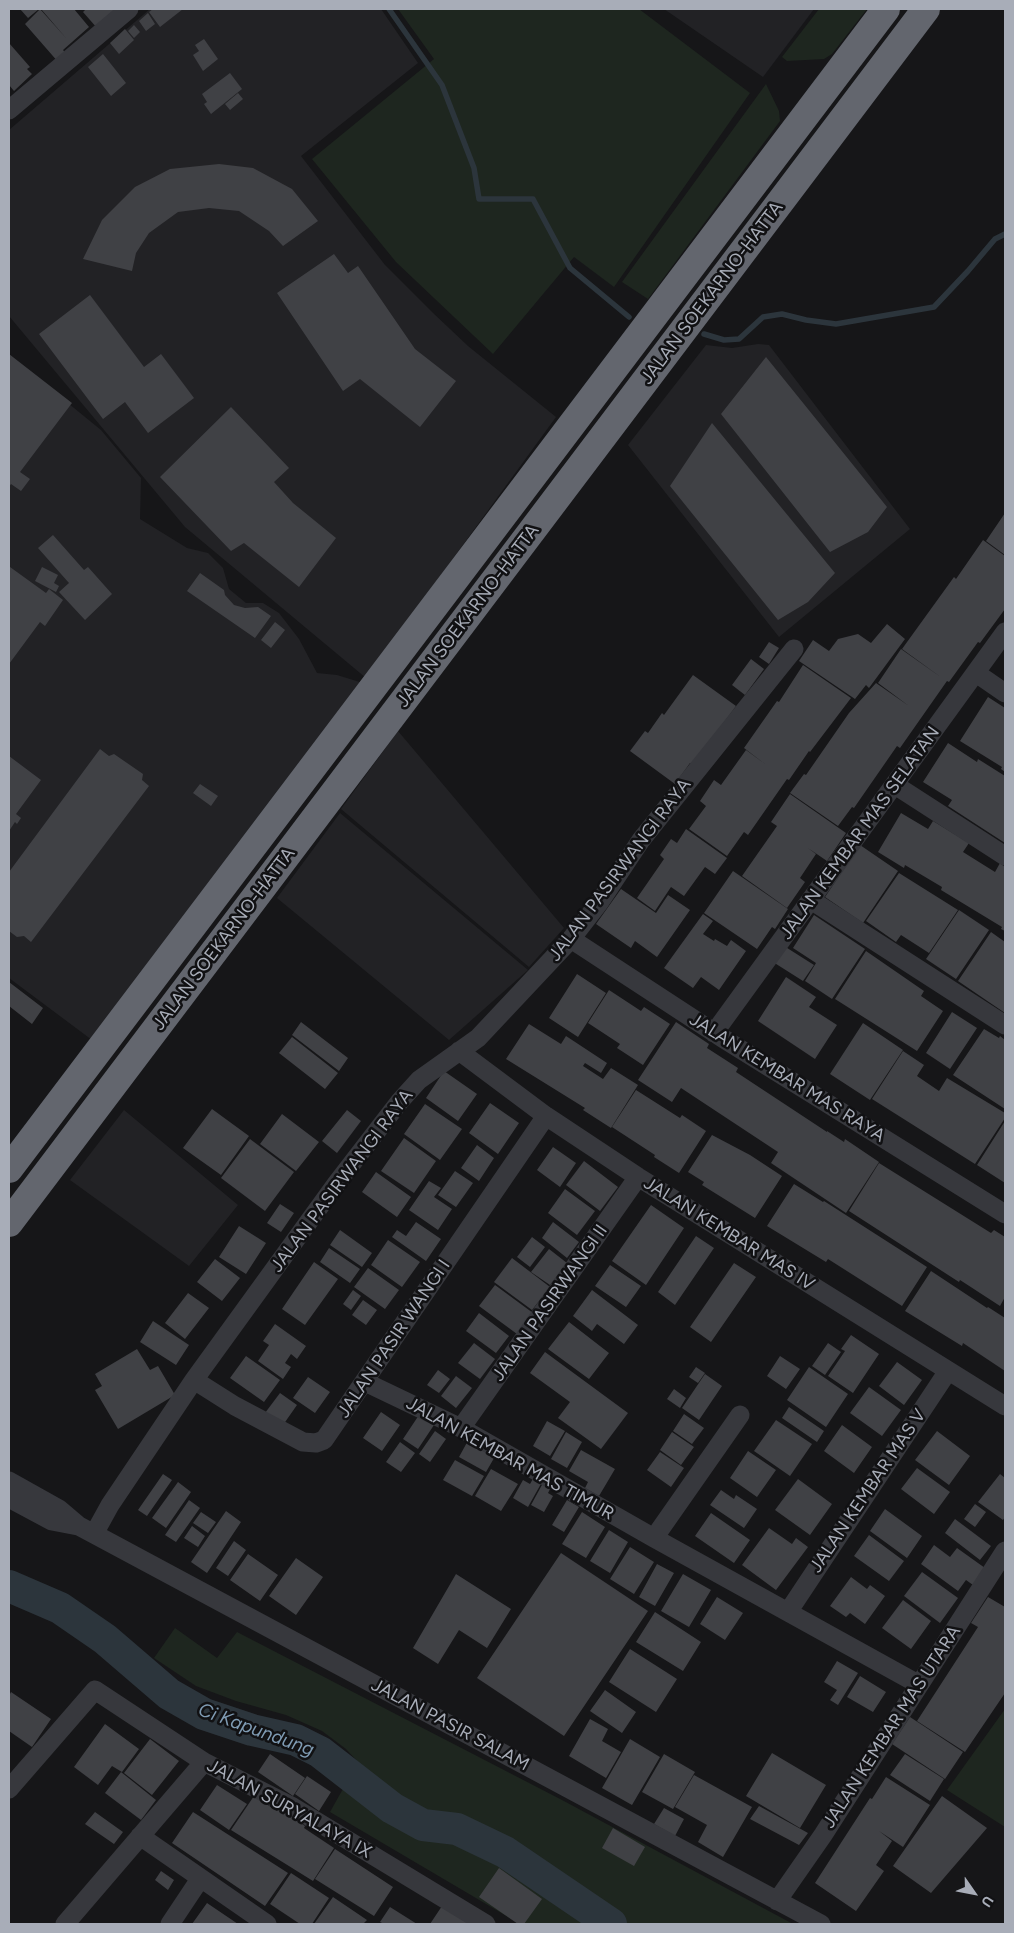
<!DOCTYPE html>
<style>
body{margin:0}
#map{position:relative;width:1014px;height:1933px;overflow:hidden;background:#161618;font-family:Figtree,sans-serif}
canvas{display:block}
.frame{position:absolute;inset:0;border:10px solid #a8adb8;pointer-events:none}
.north{position:absolute;left:949px;top:1868px;width:50px;height:50px;-webkit-text-stroke:4px #111113;paint-order:stroke;rotate:123deg;font-size:14px;font-weight:700;line-height:20px;text-align:center;color:#a8adb8}
.north::after{content:'';display:block;margin:auto;width:18px;height:22px;background:#a8adb8;clip-path:polygon(50% 0,100% 100%,50% 72%,0 100%)}
</style>
<div id="map">
<canvas width="1014" height="1933"></canvas>
<div class="frame"></div>
<div class="north">U</div>
</div>
<script>
const c = document.querySelector('canvas').getContext('2d');
c.lineJoin = 'round';
function fill(path, color) {
  c.fillStyle = color;
  c.fill(path, 'evenodd');
}
function poly(rows) {
  const path = new Path2D();
  for (const r of rows) {
    path.moveTo(r[0], r[1]);
    for (let i = 2; i < r.length; i += 2) path.lineTo(r[i], r[i + 1]);
  }
  return path;
}
function strokePath(path, color, width, dash) {
  c.strokeStyle = color;
  c.lineWidth = width;
  c.lineCap = dash ? 'butt' : 'round';
  c.setLineDash(dash || []);
  c.stroke(path);
}
function label(font, color, halo, rows, align = 'center') {
  c.font = font + ' Figtree,sans-serif';
  c.lineWidth = 5;
  c.setLineDash([]);
  c.textBaseline = 'middle';
  c.strokeStyle = halo;
  c.fillStyle = color;
  for (const [text, x, y, turn = 0] of rows) {
    c.save();
    c.translate(x, y);
    c.rotate((+turn || 0) * Math.PI / 180);
    c.textAlign = isNaN(turn) ? turn : align;
    if (halo) c.strokeText(text, 0, 0);
    c.fillText(text, 0, 0);
    c.restore();
  }
}
const built = poly([
 [150,9,381,9,418,63,301,156,385,265,432,312,468,346,556,417,366,678,185,527,9,316,9,130],
 [664,9,814,9,763,77],
 [758,344,769,345,910,529,779,637,628,445,706,345,732,348],
 [9,355,101,430,141,478,140,519,187,548,208,553,223,568,229,589,246,603,263,603,279,613,299,639,317,673,337,675,363,683,92,1040,9,978],
 [398,731,564,928,529,967,341,809],
 [340,813,528,970,449,1040,277,898],
 [124,1110,238,1205,189,1266,70,1180]
]);
const green = poly([
 [398,9,639,9,750,93,614,287,574,257,493,354,396,262,312,159,434,59],
 [819,9,867,9,832,54,824,59,787,61,782,57],
 [766,84,779,111,780,121,648,299,622,282],
 [175,1628,217,1658,237,1632,562,1800,793,1924,520,1924,330,1812,358,1762,346,1749,322,1731,286,1715,236,1701,196,1686,154,1658],
 [1005,1709,1005,1827,947,1790]
]);
const stream = poly([
 [389,9,442,85,474,168,479,199,533,199,570,268,629,317],
 [704,334,724,340,739,339,763,317,782,314,806,320,836,324,934,307,968,271,995,239,1005,234]
]);
const river = poly([
 [9,1586,60,1608,105,1639,169,1694,204,1714,252,1730,296,1740,320,1752,392,1808,423,1825,457,1829,505,1852,611,1924]
]);
const building = poly([
 [20,9,39,9,28,18],
 [40,9,66,38,41,9,74,9,89,27,63,50,68,56,59,63,25,24],
 [86,9,118,9,97,28,83,12],
 [153,9,183,9,160,27,149,12],
 [148,13,155,24,146,31,139,21],
 [134,25,140,32,134,38,128,31],
 [125,29,134,40,119,54,110,43],
 [204,39,218,59,203,71,193,55,199,51,195,45],
 [9,43,30,67,27,69,32,74,14,91,9,85],
 [103,54,126,83,111,96,88,67],
 [230,73,242,89,211,114,204,104,207,102,202,94],
 [238,93,243,99,230,110,225,104],
 [219,164,253,168,292,189,318,221,283,246,269,231,239,211,209,208,178,212,149,233,136,253,132,271,83,259,102,220,135,187,170,169],
 [334,254,348,273,358,266,415,349,456,381,420,427,360,379,343,391,277,293],
 [90,295,144,367,161,354,194,398,148,433,125,402,103,419,39,334],
 [9,354,72,403,20,472,30,479,21,491,11,484,9,487],
 [766,357,887,507,868,532,830,552,721,414],
 [231,407,289,468,274,482,293,503,336,538,299,587,244,543,231,551,160,477],
 [712,423,835,573,808,602,778,620,670,486],
 [1005,513,1005,555,986,541],
 [53,535,84,570,88,567,112,594,85,620,59,592,69,583,38,548],
 [983,540,1005,556,1005,609,980,643,978,642,949,682,947,681,900,748,897,746,854,808,852,807,838,826,790,793,804,774,806,775,849,713,876,683,909,706,878,683,901,649,942,678,902,649,954,577,956,579],
 [10,567,46,593,49,589,63,600,45,626,40,622,9,664],
 [42,567,58,575,54,583,59,586,56,592,35,581],
 [200,573,224,590,225,595,234,605,245,608,258,607,271,616,255,638,187,591],
 [275,622,285,630,271,648,261,640],
 [887,624,905,639,869,688,866,685,855,699,799,661,813,640,829,651,838,639,858,634,871,643],
 [769,642,779,648,769,664,759,657],
 [751,659,764,669,745,695,732,685],
 [803,665,851,698,810,752,809,751,789,780,787,779,748,835,744,832,727,856,689,829,706,806,700,801,714,780,721,785,746,750,765,764,744,748,777,701,779,702],
 [693,675,736,706,693,765,690,763,675,784,630,751,645,731,648,733,662,713,664,715],
 [988,697,1005,708,1005,772,1001,769,1002,767,960,741],
 [948,743,977,762,978,759,1005,776,1005,843,948,806,952,800,923,782],
 [100,749,109,756,114,754,143,774,142,780,149,786,31,942,24,936,17,937,9,931,9,872],
 [9,756,41,780,16,814,21,818,17,824,15,822,9,831],
 [200,784,218,796,211,806,193,793],
 [790,794,846,833,827,861,808,848,816,854,800,878,805,882,787,908,742,876,777,826,771,822],
 [901,813,928,829,933,821,969,843,963,852,995,872,1000,863,1005,867,1005,931,1001,929,1002,927,941,890,942,887,905,865,904,868,878,852],
 [686,829,727,858,715,874,705,867,684,896,671,887,655,911,637,898,664,859,660,855,671,839,677,843],
 [860,845,898,871,863,923,825,897],
 [733,871,788,909,775,929,772,927,757,949,704,913],
 [899,873,958,910,929,953,901,935,896,942,866,921],
 [621,889,656,913,668,895,690,910,657,957,635,941,631,948,596,924],
 [959,910,989,930,956,979,926,959],
 [703,914,713,921,703,934,714,941,715,939,727,946,731,940,746,951,719,990,701,977,693,988,664,968],
 [814,915,865,949,832,999,805,981,816,963,793,948],
 [991,932,1005,942,1005,1013,958,981],
 [784,946,814,965,803,981,773,962],
 [866,951,924,991,921,996,943,1011,917,1051,835,999],
 [577,974,606,993,578,1037,549,1018],
 [786,977,816,997,809,1007,837,1025,815,1059,758,1021],
 [9,982,43,1008,32,1024,9,1006],
 [609,990,641,1011,644,1007,670,1024,643,1065,617,1048,620,1044,588,1023],
 [952,1012,977,1028,950,1069,926,1053],
 [301,1022,348,1058,339,1071,292,1035],
 [676,1022,709,1044,707,1048,738,1068,736,1072,827,1132,827,1131,844,1142,845,1139,879,1162,846,1213,771,1163,778,1152,681,1088,672,1102,638,1080],
 [863,1023,903,1050,870,1100,830,1074],
 [529,1024,561,1044,566,1036,607,1063,601,1073,585,1063,583,1066,603,1079,611,1068,638,1085,611,1128,583,1110,585,1108,506,1059],
 [984,1029,999,1038,1000,1036,1005,1040,1005,1109,953,1075],
 [292,1037,338,1073,325,1089,279,1053],
 [903,1051,924,1065,917,1076,939,1091,947,1078,1005,1113,1005,1118,975,1164,872,1099],
 [444,1071,477,1094,458,1121,426,1098],
 [636,1090,680,1118,682,1115,706,1131,679,1173,654,1157,655,1155,612,1127],
 [490,1103,519,1123,498,1154,469,1133],
 [425,1104,462,1129,440,1160,404,1134],
 [212,1109,249,1136,221,1175,183,1148],
 [347,1110,361,1121,337,1153,322,1141],
 [282,1114,319,1142,296,1171,260,1144],
 [1005,1121,1005,1183,977,1165],
 [712,1135,750,1155,782,1176,755,1218,702,1185,704,1182,688,1172],
 [404,1138,436,1161,414,1193,381,1171],
 [250,1139,294,1172,265,1211,221,1178],
 [477,1145,494,1158,479,1181,461,1168],
 [553,1147,576,1163,560,1187,537,1170],
 [584,1161,618,1187,600,1211,566,1185],
 [879,1163,991,1233,994,1230,1005,1237,1005,1297,1000,1306,960,1280,959,1282,849,1211],
 [455,1171,473,1183,456,1207,438,1195],
 [376,1172,411,1197,397,1217,362,1192],
 [429,1181,441,1188,434,1197,452,1209,438,1230,409,1210],
 [794,1184,823,1202,824,1201,927,1267,902,1306,828,1259,826,1262,767,1226],
 [565,1189,595,1211,577,1235,548,1213],
 [280,1204,294,1213,281,1232,267,1223],
 [651,1205,684,1228,646,1285,612,1261],
 [416,1222,441,1239,426,1261,392,1237,397,1230,406,1236],
 [553,1222,579,1242,567,1258,542,1238],
 [239,1226,266,1243,246,1274,219,1257],
 [340,1230,372,1253,362,1267,330,1245],
 [696,1236,714,1248,675,1305,658,1292],
 [532,1237,545,1247,530,1267,517,1257],
 [388,1240,420,1262,402,1287,371,1265],
 [329,1248,360,1269,350,1283,320,1262],
 [549,1249,567,1263,550,1285,531,1272],
 [512,1258,550,1287,532,1310,494,1282],
 [215,1259,240,1278,222,1301,197,1282],
 [314,1262,338,1279,305,1325,282,1309],
 [734,1263,756,1277,711,1342,690,1327],
 [610,1265,641,1286,626,1307,595,1286],
 [368,1268,399,1290,385,1309,354,1287],
 [931,1271,987,1308,988,1307,1005,1318,1005,1371,963,1343,962,1346,905,1311],
 [495,1285,533,1313,517,1334,479,1306],
 [353,1290,361,1296,351,1310,343,1304],
 [592,1290,638,1325,624,1344,597,1324,592,1331,573,1316],
 [188,1293,209,1308,185,1339,165,1323],
 [363,1300,377,1310,366,1325,352,1315],
 [479,1313,509,1336,496,1353,466,1331],
 [153,1321,189,1345,176,1365,140,1342],
 [569,1322,609,1353,589,1379,548,1349],
 [275,1324,306,1346,297,1359,291,1354,285,1363,291,1367,283,1379,258,1361,269,1345,263,1341],
 [851,1335,879,1354,853,1393,828,1376,845,1351,841,1349],
 [474,1343,495,1359,480,1379,458,1363],
 [828,1343,841,1352,825,1375,812,1366],
 [137,1349,150,1370,158,1366,175,1395,118,1429,95,1390,102,1386,95,1374],
 [545,1352,628,1413,601,1449,558,1418,570,1402,530,1373],
 [246,1356,280,1380,264,1402,230,1378],
 [780,1356,800,1369,786,1389,767,1376],
 [897,1362,922,1380,904,1405,879,1386],
 [696,1367,705,1373,698,1383,689,1377],
 [809,1367,848,1394,826,1427,787,1400],
 [438,1370,450,1379,439,1393,427,1385],
 [705,1374,722,1386,699,1420,682,1408],
 [456,1376,472,1388,456,1408,441,1396],
 [308,1377,330,1392,315,1413,293,1398],
 [869,1387,901,1410,882,1436,850,1413],
 [674,1389,686,1398,680,1408,667,1399],
 [280,1393,297,1405,283,1425,265,1413],
 [789,1407,824,1431,817,1442,782,1418],
 [381,1412,400,1425,382,1451,363,1438],
 [421,1412,436,1422,418,1449,403,1439],
 [684,1414,704,1428,692,1444,673,1431],
 [776,1420,812,1444,790,1476,754,1451],
 [547,1421,565,1431,550,1456,533,1446],
 [842,1425,872,1447,854,1473,824,1451],
 [435,1431,446,1439,430,1462,419,1454],
 [937,1431,970,1456,949,1485,915,1460],
 [566,1432,582,1442,567,1468,551,1459],
 [672,1432,694,1447,681,1465,660,1450],
 [470,1437,497,1453,486,1472,459,1457],
 [400,1442,415,1453,401,1472,386,1462],
 [581,1450,615,1469,599,1496,585,1488,588,1482,569,1471],
 [748,1451,776,1470,757,1497,730,1478],
 [660,1452,684,1468,671,1487,647,1470],
 [455,1460,484,1476,472,1496,443,1480],
 [917,1468,950,1492,934,1514,901,1489],
 [491,1469,518,1484,501,1511,475,1496],
 [163,1474,172,1480,147,1516,138,1510],
 [1000,1474,1005,1478,1005,1517,1003,1520,978,1502],
 [534,1477,542,1482,528,1507,513,1498,523,1480,530,1484],
 [798,1479,832,1504,810,1535,775,1510],
 [178,1482,191,1492,166,1528,152,1518],
 [543,1483,551,1487,548,1493,553,1496,544,1512,531,1505],
 [721,1490,734,1499,736,1495,757,1509,744,1528,710,1505],
 [189,1500,200,1508,176,1542,165,1535],
 [567,1500,579,1507,564,1532,552,1525],
 [975,1504,986,1512,975,1527,964,1519],
 [885,1509,922,1536,907,1558,870,1531],
 [226,1511,241,1522,207,1573,191,1562],
 [201,1512,216,1522,208,1533,193,1523],
 [582,1512,605,1527,586,1558,562,1544],
 [711,1513,750,1540,734,1563,695,1536],
 [955,1519,991,1546,980,1560,945,1533],
 [192,1526,205,1536,198,1547,184,1538],
 [769,1528,792,1544,796,1538,808,1547,776,1590,742,1565],
 [609,1530,628,1542,610,1573,590,1561],
 [869,1535,904,1561,889,1581,854,1556],
 [234,1541,246,1550,228,1576,216,1568],
 [934,1545,950,1557,957,1548,985,1568,973,1585,966,1580,958,1591,921,1564],
 [630,1547,654,1562,634,1594,610,1579],
 [561,1553,648,1611,564,1736,477,1678],
 [248,1554,278,1575,260,1601,230,1580],
 [296,1558,323,1577,296,1615,269,1596],
 [657,1564,674,1573,655,1606,639,1597],
 [922,1572,958,1598,940,1623,904,1596],
 [456,1574,511,1609,487,1648,459,1630,438,1664,413,1648],
 [683,1574,711,1590,689,1627,661,1611],
 [851,1577,867,1589,870,1585,885,1596,865,1624,850,1613,846,1617,830,1606],
 [717,1597,743,1613,725,1640,700,1624],
 [988,1597,1005,1607,1005,1693,965,1752,917,1721,978,1627,971,1623],
 [903,1600,931,1621,911,1649,882,1628],
 [655,1612,701,1642,683,1671,636,1642],
 [630,1649,677,1679,656,1712,609,1682],
 [837,1661,858,1673,838,1705,830,1700,837,1690,824,1682],
 [860,1676,886,1692,873,1712,847,1697],
 [605,1690,636,1712,622,1733,590,1711],
 [11,1692,51,1719,32,1747,9,1731,9,1696],
 [910,1717,963,1752,945,1779,892,1744],
 [590,1719,608,1729,602,1741,621,1752,606,1778,569,1756],
 [105,1724,139,1749,122,1772,112,1766,98,1785,74,1767],
 [150,1739,179,1761,152,1795,124,1773],
 [630,1739,660,1757,632,1805,602,1788],
 [772,1753,826,1785,800,1828,746,1796],
 [270,1754,305,1778,293,1796,258,1772],
 [664,1754,695,1772,673,1809,642,1792],
 [905,1754,944,1779,930,1801,890,1775],
 [121,1772,156,1800,141,1820,105,1793],
 [694,1775,752,1807,723,1857,698,1842,707,1825,675,1807],
 [307,1776,331,1792,319,1811,295,1794],
 [886,1777,930,1805,903,1847,879,1831,892,1841,876,1865,884,1871,856,1911,815,1883,870,1798,872,1799],
 [217,1785,247,1804,229,1830,200,1810],
 [254,1796,277,1811,279,1808,305,1826,304,1828,334,1848,313,1881,231,1830],
 [942,1796,987,1828,931,1893,893,1866],
 [759,1806,808,1833,799,1845,750,1819],
 [664,1808,684,1819,675,1836,654,1824],
 [95,1812,123,1832,114,1844,85,1824],
 [193,1812,288,1873,265,1906,172,1843],
 [613,1828,645,1847,634,1866,602,1848],
 [335,1849,393,1887,374,1916,315,1879],
 [499,1868,542,1899,524,1924,518,1924,479,1897],
 [161,1871,174,1880,168,1890,155,1880],
 [291,1873,329,1898,312,1924,300,1924,270,1904],
 [333,1897,367,1920,363,1924,314,1924],
 [207,1903,238,1924,192,1924],
 [444,1903,476,1924,430,1924],
 [390,1907,417,1924,384,1924,380,1922]
]);
const minor = poly([
 [9,110,129,9],
 [976,673,1005,693],
 [895,785,1005,856],
 [811,900,1005,1025],
 [571,939,724,1039,1005,1214],
 [714,1033,1005,632],
 [459,1051,546,1116,638,1177,1005,1406],
 [194,1380,235,1406,303,1442,316,1443,324,1440,546,1116],
 [365,1382,461,1428,654,1538,918,1684],
 [461,1428,638,1177],
 [9,1481,59,1509,79,1526,94,1534,821,1924],
 [9,1498,52,1521,78,1526],
 [94,1534,110,1505,194,1380,336,1184,400,1101,419,1080,478,1038,571,939,599,903,641,840,794,649],
 [654,1538,740,1415],
 [788,1612,948,1371],
 [9,1789,95,1690,204,1762,293,1807,486,1924],
 [140,1836,267,1924],
 [777,1901,823,1835,1005,1551],
 [65,1924,204,1762],
 [170,1924,200,1879]
]);
const highway = poly([
 [9,1169,886,9],
 [9,1223,926,9]
]);
const streetNames = [
 ["JALAN SOEKARNO-HATTA",712,293,-53],
 ["JALAN SOEKARNO-HATTA",468,616,-53],
 ["JALAN KEMBAR MAS SELATAN",860,833,-54],
 ["JALAN PASIRWANGI RAYA",620,870,-53],
 ["JALAN SOEKARNO-HATTA",224,939,-53],
 ["JALAN KEMBAR MAS RAYA",787,1078,32],
 ["JALAN PASIRWANGI RAYA",342,1181,-53],
 ["JALAN KEMBAR MAS IV",729,1234,32],
 ["JALAN PASIRWANGI II",550,1303,-55],
 ["JALAN PASIR WANGI I",394,1339,-56],
 ["JALAN KEMBAR MAS TIMUR",510,1459,29],
 ["JALAN KEMBAR MAS V",868,1491,-56],
 ["JALAN PASIR SALAM",450,1725,28],
 ["JALAN KEMBAR MAS UTARA",892,1727,-57],
 ["JALAN SURYALAYA IX",289,1809,29]
];
const waterNames = [
 ["Ci Kapundung",256,1730,20]
];
fill(built, '#222225');
fill(green, '#1e261f');
strokePath(stream, '#2c353c', 5.5);
strokePath(river, '#2c353c', 32);
fill(building, '#404145');
strokePath(minor, '#37383d', 19);
strokePath(highway, '#63666e', 28);
label('18px', '#a8adb8', '#111113', streetNames);
label('italic 19px', '#7f9bb3', '#111113', waterNames);
</script>
